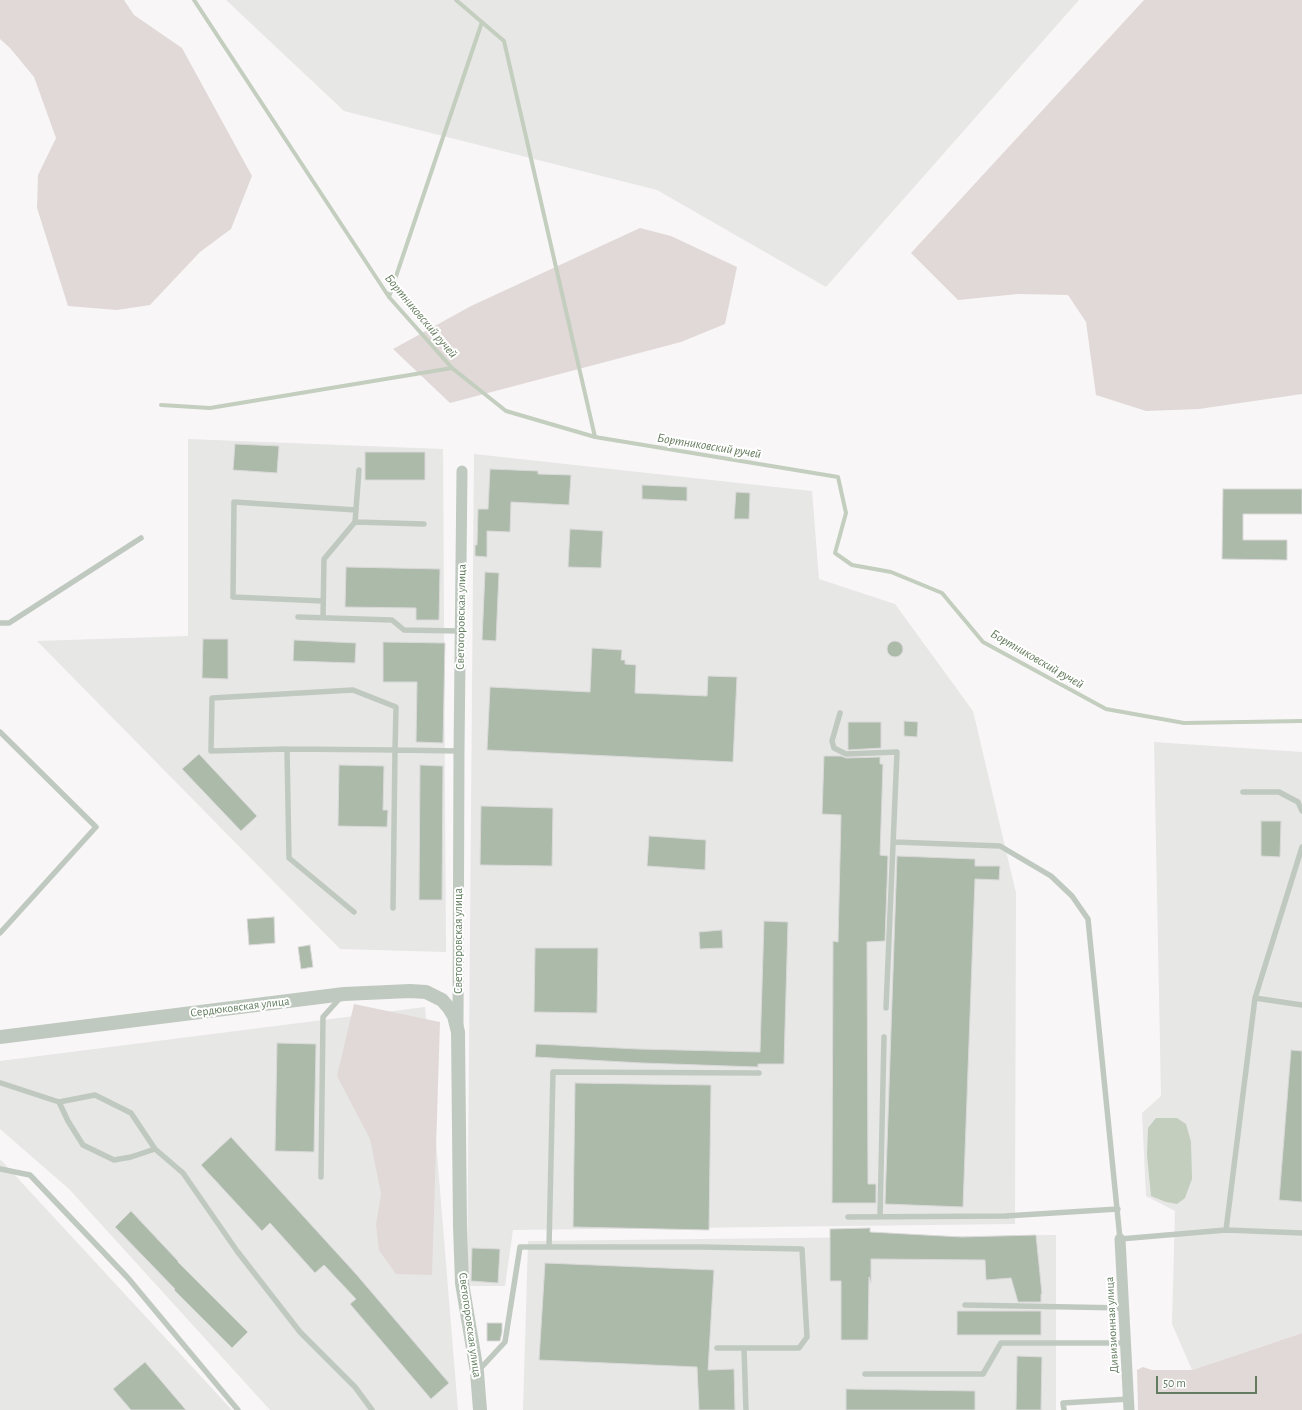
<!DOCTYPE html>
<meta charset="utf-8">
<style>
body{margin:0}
#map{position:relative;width:1302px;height:1410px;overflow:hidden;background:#f9f6f8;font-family:"Alegreya Sans",sans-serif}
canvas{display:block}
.scale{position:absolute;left:1156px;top:1376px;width:101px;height:18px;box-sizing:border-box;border:2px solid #617c5e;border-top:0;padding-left:5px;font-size:12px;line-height:14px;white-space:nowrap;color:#617c5e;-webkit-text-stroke:3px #fff;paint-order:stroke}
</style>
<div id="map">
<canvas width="1302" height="1410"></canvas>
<div class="scale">50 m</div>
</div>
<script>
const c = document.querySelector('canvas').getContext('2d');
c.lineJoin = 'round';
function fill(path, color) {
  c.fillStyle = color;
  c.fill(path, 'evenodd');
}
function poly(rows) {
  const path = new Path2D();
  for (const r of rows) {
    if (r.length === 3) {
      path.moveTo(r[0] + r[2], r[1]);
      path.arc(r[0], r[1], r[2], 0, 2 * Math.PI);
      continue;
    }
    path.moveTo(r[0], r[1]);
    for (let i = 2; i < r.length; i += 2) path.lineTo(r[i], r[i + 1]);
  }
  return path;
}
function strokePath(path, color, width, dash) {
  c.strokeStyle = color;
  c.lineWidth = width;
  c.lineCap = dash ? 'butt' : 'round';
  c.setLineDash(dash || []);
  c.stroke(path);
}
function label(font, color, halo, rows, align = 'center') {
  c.font = font + ' "Alegreya Sans",sans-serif';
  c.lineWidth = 4;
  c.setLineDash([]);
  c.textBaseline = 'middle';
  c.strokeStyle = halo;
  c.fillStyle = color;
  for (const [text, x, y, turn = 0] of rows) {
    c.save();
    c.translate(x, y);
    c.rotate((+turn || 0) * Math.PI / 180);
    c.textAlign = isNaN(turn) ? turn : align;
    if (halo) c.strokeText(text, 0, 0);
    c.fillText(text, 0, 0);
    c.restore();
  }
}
const built = poly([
 [226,0,1079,0,826,287,657,190,344,111],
 [188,439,443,449,446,952,340,949,37,641,188,636],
 [474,454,812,491,819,579,895,604,973,711,1016,893,1015,1224,513,1230,505,1286,467,1286],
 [1154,742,1302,752,1302,1333,1192,1370,1172,1324,1175,1211,1146,1196,1142,1113,1161,1096],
 [425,1007,458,1410,270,1410,69,1189,0,1129,0,1061],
 [0,1159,232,1410,0,1410],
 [1056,1235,1056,1410,523,1410,528,1241]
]);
const green = poly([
 [0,0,124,0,134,15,182,48,252,176,231,229,200,252,150,305,117,310,68,306,37,208,38,175,56,138,34,77,10,48,0,39],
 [1144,0,1302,0,1302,394,1199,409,1146,411,1096,395,1086,322,1068,295,1018,294,958,300,911,253],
 [640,228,671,236,737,267,725,324,681,342,450,403,393,349,471,306],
 [354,1004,440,1022,432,1275,396,1274,379,1250,376,1225,381,1194,370,1139,337,1076],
 [1302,1333,1302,1410,1138,1410,1137,1370,1143,1367,1152,1370,1192,1370]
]);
const water = poly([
 [1156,1118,1177,1118,1186,1124,1191,1142,1192,1179,1185,1198,1177,1204,1166,1202,1151,1196,1147,1155,1148,1128]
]);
const stream = poly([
 [194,0,389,297,452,368,506,411,595,437,838,477,846,513,835,553,852,565,891,572,942,593,983,642,1106,709,1184,723,1302,721],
 [456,0,504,41,595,437],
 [389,297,482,22],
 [161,405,210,408,452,368]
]);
const building = poly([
 [235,444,279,446,277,473,233,470,235,444],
 [365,452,425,452,425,480,365,480,365,452],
 [490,469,538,471,538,474,571,475,569,505,511,502,510,532,487,531,487,557,475,556,475,545,477,545,478,509,488,509,490,469],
 [642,485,687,487,687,501,642,499,642,485],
 [1223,489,1302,489,1302,514,1243,514,1243,540,1287,540,1287,560,1222,559,1223,489],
 [736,492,750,493,749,519,734,519,736,492],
 [570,529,603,531,601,568,568,567,570,529],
 [346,567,440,569,439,620,416,620,416,608,345,607,346,567],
 [485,572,499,573,496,641,482,640,485,572],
 [203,639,228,639,228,679,202,678,203,639],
 [294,640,356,643,355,663,293,661,294,640],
 [895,649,8],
 [383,642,445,643,443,743,416,742,417,682,383,682,383,642],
 [592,648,622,650,621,660,625,660,625,664,636,665,635,693,707,696,708,676,737,677,733,762,487,750,490,687,590,692,592,648],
 [904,721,918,722,917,737,904,736,904,721],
 [848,722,881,722,881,748,848,750,848,722],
 [199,754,257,816,241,831,182,769,199,754],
 [824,756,841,756,846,758,880,757,880,764,883,764,880,855,888,856,885,941,867,942,868,1184,876,1184,876,1203,832,1203,833,941,838,942,841,815,822,814,824,756],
 [339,765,384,766,383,810,388,810,387,827,338,826,339,765],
 [420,765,443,766,442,900,419,900,420,765],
 [481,806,553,808,552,866,480,865,481,806],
 [1261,821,1281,821,1280,857,1261,856,1261,821],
 [649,836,706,840,705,870,647,866,649,836],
 [897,856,975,859,975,866,1000,866,999,880,975,879,963,1207,885,1204,897,856],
 [274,917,275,943,249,945,247,919,274,917],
 [764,921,788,922,784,1064,758,1064,758,1067,642,1063,535,1057,536,1044,638,1049,760,1052,764,921],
 [722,930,723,948,700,949,699,932,722,930],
 [310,945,313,967,301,969,298,947,310,945],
 [535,948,598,948,597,1013,534,1012,535,948],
 [277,1043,316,1044,314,1152,275,1151,277,1043],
 [1291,1050,1302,1051,1302,1202,1279,1200,1291,1050],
 [575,1083,711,1085,709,1230,573,1227,575,1083],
 [231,1137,356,1274,449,1383,431,1399,350,1304,356,1299,324,1265,315,1273,270,1223,262,1231,201,1165,231,1137],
 [131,1211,178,1261,178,1262,248,1332,232,1348,174,1290,175,1289,115,1227,131,1211],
 [870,1228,870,1232,962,1237,1036,1235,1042,1294,1041,1294,1041,1302,1018,1302,1011,1278,986,1280,985,1260,871,1259,871,1283,869,1277,868,1340,841,1340,841,1281,830,1281,830,1229,870,1228],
 [472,1248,500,1249,498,1283,471,1281,472,1248],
 [545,1263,714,1270,708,1370,734,1369,735,1410,699,1410,697,1367,539,1360,545,1263],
 [957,1311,1041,1311,1041,1335,957,1335,957,1311],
 [487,1323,502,1323,502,1332,500,1341,487,1341,487,1323],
 [1017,1356,1042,1357,1041,1410,1016,1410,1017,1356],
 [145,1362,186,1410,131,1410,113,1389,145,1362],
 [846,1389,975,1391,975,1410,846,1410,846,1389]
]);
const service = poly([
 [355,522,424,524],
 [323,601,233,597,234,502,356,510],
 [298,617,392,620,404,630,460,631],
 [323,618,324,559,355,522,359,470],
 [0,623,9,623,141,538],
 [840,713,832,741,834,748,846,754,897,752,886,1008],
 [0,732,96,827,0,933],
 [287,749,289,858,354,912],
 [1243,792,1279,792,1298,802,1302,811],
 [894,842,1000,846,1051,876,1072,896,1088,919,1120,1239,1226,1230,1302,1233],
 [393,908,395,750,396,707,353,690,212,698,211,751,287,749,395,750,459,751],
 [1255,998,1302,1005],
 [1,1083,59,1102,95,1095,131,1113,155,1149,183,1173,237,1251,300,1332,355,1387,372,1410],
 [59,1102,68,1121,83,1145,114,1160,131,1157,155,1149],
 [0,1169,30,1175,128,1278,238,1410],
 [321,1177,323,1017,341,997],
 [848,1217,1005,1216,1118,1209],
 [880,1217,884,1037],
 [1226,1230,1255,998,1302,847],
 [549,1247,553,1072,759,1073],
 [965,1305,1124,1308],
 [717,1348,744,1348],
 [478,1371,505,1342,520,1247,702,1247,802,1249,807,1337,799,1348,744,1348,746,1410],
 [865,1374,983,1374,1001,1343,1126,1343],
 [1064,1410,1063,1403,1129,1399]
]);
const minor = poly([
 [458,1025,459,751,462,471],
 [1120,1239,1129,1410]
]);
const tertiary = poly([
 [0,1037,344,994,410,991,426,992,442,1000,449,1008,454,1016,458,1032,460,1227,462,1283,477,1372,480,1410]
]);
const streetNames = [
 ["Светогоровская улица",461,617,-89],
 ["Светогоровская улица",458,941,-90],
 ["Сердюковская улица",240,1007,-7],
 ["Светогоровская улица",470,1325,82],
 ["Дивизионная улица",1112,1325,-93]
];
const waterNames = [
 ["Бортниковский ручей",421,316,50],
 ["Бортниковский ручей",709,446,9],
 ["Бортниковский ручей",1037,659,30]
];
fill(built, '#e7e7e6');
fill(green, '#e1d9d7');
fill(water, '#c3cebf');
strokePath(stream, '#c3cebf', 4);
fill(building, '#acbaaa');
strokePath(building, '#dbd9da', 1);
strokePath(service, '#c0c9c0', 5.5);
strokePath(minor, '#c0c9c0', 11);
strokePath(tertiary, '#c0c9c0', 14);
label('12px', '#617c5e', '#fff', streetNames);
label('italic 13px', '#667c5e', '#fff', waterNames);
</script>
